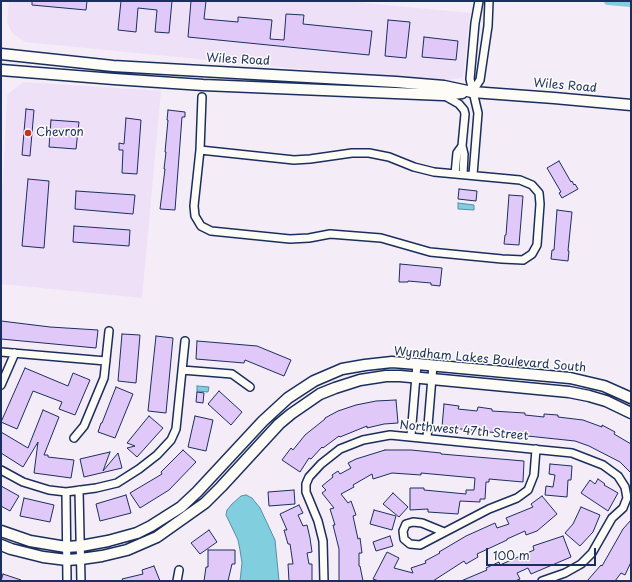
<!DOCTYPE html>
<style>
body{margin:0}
#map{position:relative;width:632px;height:582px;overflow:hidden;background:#f4ecf7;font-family:"Playpen Sans",sans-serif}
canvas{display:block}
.frame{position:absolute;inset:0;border:2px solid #1b2f5e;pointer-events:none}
.scale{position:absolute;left:486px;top:548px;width:110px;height:18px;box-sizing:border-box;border:2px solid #1b2f5e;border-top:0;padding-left:5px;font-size:12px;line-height:14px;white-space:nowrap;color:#1b2f5e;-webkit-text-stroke:3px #fdfcf7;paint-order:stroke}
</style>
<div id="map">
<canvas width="632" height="582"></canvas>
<div class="frame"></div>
<div class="scale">100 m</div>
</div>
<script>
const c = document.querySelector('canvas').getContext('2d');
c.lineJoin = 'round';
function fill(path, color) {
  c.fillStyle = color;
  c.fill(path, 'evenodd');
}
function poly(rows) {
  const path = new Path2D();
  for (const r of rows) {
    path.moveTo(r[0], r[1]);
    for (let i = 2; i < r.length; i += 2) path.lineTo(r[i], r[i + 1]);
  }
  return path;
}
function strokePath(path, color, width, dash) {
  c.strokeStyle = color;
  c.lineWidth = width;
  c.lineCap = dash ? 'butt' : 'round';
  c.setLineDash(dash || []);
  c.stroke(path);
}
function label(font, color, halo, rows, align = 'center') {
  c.font = font + ' "Playpen Sans",sans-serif';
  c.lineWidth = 3;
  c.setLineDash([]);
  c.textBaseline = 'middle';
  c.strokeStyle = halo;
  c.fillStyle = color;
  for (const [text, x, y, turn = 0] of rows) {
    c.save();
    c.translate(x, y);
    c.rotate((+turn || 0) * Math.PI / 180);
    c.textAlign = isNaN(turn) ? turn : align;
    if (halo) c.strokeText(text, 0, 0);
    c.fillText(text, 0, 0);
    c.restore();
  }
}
const built = poly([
 [9,1,344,1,470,13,463,77,460,78,432,82,25,42,12,33,7,22],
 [23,82,161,91,142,298,1,284,1,194,3,182,7,95]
]);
const water = poly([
 [458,203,474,205,474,210,458,209,458,203],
 [197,386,209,387,208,392,197,391,197,386],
 [246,495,252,498,260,508,275,540,279,581,240,581,242,563,240,550,238,540,226,515,227,510,232,504,241,496,246,495]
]);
const canal = poly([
 [608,1,631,3]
]);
const building = poly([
 [32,1,87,1,86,10,32,5,32,1],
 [121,1,172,1,169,33,155,32,157,10,138,8,136,32,118,30,121,1],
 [191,1,206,1,204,19,238,22,238,17,272,20,270,39,284,40,286,14,304,15,303,24,372,31,369,55,188,37,191,1],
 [388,20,410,22,406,58,385,56,388,20],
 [424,37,458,41,456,60,422,57,424,37],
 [26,109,34,110,30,156,22,155,26,109],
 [168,110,185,112,185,117,182,117,175,210,160,209,165,169,164,169,166,152,165,152,168,120,167,120,168,110],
 [126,118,141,120,137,174,122,173,123,150,119,150,119,143,124,144,126,118],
 [51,120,79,122,76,149,49,147,51,120],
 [559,161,571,182,572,181,574,185,575,184,578,189,562,198,559,193,561,192,547,168,559,161],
 [28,179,49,181,44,248,22,246,28,179],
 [459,189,477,191,476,201,458,199,459,189],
 [76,191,135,195,133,214,75,209,76,191],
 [509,195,523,196,519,245,504,244,505,235,506,235,509,195],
 [557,210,572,212,568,251,569,251,568,261,551,259,552,250,554,250,557,210],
 [74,226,130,230,129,246,73,242,74,226],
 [400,264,442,268,440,286,431,285,431,283,408,281,408,282,399,282,400,264],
 [1,321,50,327,98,330,96,348,1,339,1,321],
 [122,334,140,335,136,383,118,381,122,334],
 [156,336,173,338,166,413,148,411,156,336],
 [197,341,257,346,291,360,284,376,245,360,244,363,196,359,197,341],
 [25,368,68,386,73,373,90,380,75,415,59,409,62,402,33,391,17,429,1,422,25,368],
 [116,387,133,394,115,438,98,432,101,423,102,423,116,387],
 [219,391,242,412,231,425,208,404,219,391],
 [197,392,204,393,203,403,196,402,197,392],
 [396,400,398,423,384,424,367,428,367,426,340,437,339,436,323,448,322,447,311,459,309,458,300,472,282,460,291,448,293,450,305,435,325,419,325,418,338,411,356,405,376,401,396,400],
 [444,404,459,406,458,409,477,411,478,407,492,409,492,411,525,413,525,415,544,417,544,414,558,415,558,417,583,420,602,427,602,425,615,432,614,434,631,444,631,473,620,462,589,446,575,441,442,427,444,404],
 [43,410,59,417,44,455,48,455,48,457,74,460,71,478,34,473,38,442,23,467,1,453,1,432,28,448,43,410],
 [149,416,163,428,137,457,127,448,135,446,127,443,149,416],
 [195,416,213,420,206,451,188,447,195,416],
 [183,450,196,462,169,490,140,508,130,493,162,474,161,472,183,450],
 [385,450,411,450,441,453,441,454,524,461,523,482,489,479,489,482,486,482,485,499,480,499,480,502,460,501,458,514,428,512,428,509,410,510,410,488,424,488,424,490,466,494,466,490,474,490,475,478,421,473,421,475,392,473,373,479,372,474,353,485,354,487,341,494,348,503,351,501,356,515,353,516,358,539,360,538,362,553,359,553,359,566,360,566,363,581,339,581,339,549,333,525,335,525,330,509,334,508,322,493,326,490,322,486,333,477,332,475,338,471,340,474,351,468,348,463,356,459,385,450],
 [110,452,103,471,118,453,122,468,84,477,80,459,110,452],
 [550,464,572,466,571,480,568,480,567,497,545,495,546,486,553,487,555,475,549,474,550,464],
 [598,479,605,484,604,485,618,493,608,511,581,493,590,480,595,484,598,479],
 [1,486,19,496,10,511,1,506,1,486],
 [294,490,295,504,269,506,268,492,294,490],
 [393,493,408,507,399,517,383,504,393,493],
 [126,495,131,513,100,521,96,504,126,495],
 [542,496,557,514,537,531,526,535,525,531,507,539,507,540,477,554,478,557,466,564,464,561,433,581,379,581,373,579,387,552,399,558,394,568,413,573,411,568,426,563,425,561,440,553,439,552,466,536,495,523,497,528,509,524,506,518,533,507,531,504,542,496],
 [24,498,54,505,50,522,20,516,24,498],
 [299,505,303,513,298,515,303,526,307,525,310,538,312,552,307,553,309,564,312,564,312,581,289,581,288,564,293,564,290,544,288,544,284,530,287,530,280,514,299,505],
 [581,507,600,515,593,532,580,546,565,533,573,524,581,507],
 [374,510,396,516,392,530,370,524,374,510],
 [631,520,631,562,625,575,621,573,615,581,587,581,601,565,602,566,623,529,631,520],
 [209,530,217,542,200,554,191,543,209,530],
 [390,536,393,546,376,551,373,542,390,536],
 [563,536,571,557,531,574,528,568,517,573,520,579,515,581,461,581,487,570,486,568,499,562,500,565,534,550,533,546,563,536],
 [208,550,235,550,235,564,232,564,228,581,204,581,206,567,208,567,208,550],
 [154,566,160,581,123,581,122,579,143,574,142,570,154,566],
 [3,574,21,580,21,581,1,581,3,574]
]);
const street = poly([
 [472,92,480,80,488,26,489,1],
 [443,95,459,104,464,110,465,114,462,146,464,154,463,174],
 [200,150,194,206,195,216,201,226,211,231,290,239,309,238,330,234,381,238,430,252,502,259,523,260,532,254,537,245,540,204,539,193,532,185,520,180,434,172,414,167,389,157,369,153,352,153,310,159,294,160,200,150,202,97],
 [455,174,457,153,462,146],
 [473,175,478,113,470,79,475,23,479,1],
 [1,352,106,361],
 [182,370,232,374,250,387],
 [1,385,15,353],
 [411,436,417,364],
 [74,438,84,426,104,378,109,331],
 [427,438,433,365],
 [1,470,23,482,49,490,66,492,96,488,117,483,139,469,157,455,171,440,176,429,185,341],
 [79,490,81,581],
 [66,492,67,581],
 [444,532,422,523,413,522,406,524,403,531,404,539,410,544,420,545,489,509,517,498,528,490,534,475,536,449],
 [177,581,179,570],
 [324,581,323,541,318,521,306,492,306,484,309,477,321,464,340,449,363,440,390,435,572,453,603,465,618,476,625,487,627,498,623,508,612,518,592,553,581,564,565,573,542,581]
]);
const secondary = poly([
 [1,54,113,66,396,82,444,86,472,92,554,98,631,105],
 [1,70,114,79,203,85,443,95,462,93],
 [1,531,30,541,66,547,81,546,108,541,137,533,151,526,181,507,197,492,263,421,288,398,314,381,342,369,365,365,392,362,417,364,570,378,604,386,631,398],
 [1,545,11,549,43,557,67,560,81,559,102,556,127,550,157,537,205,503,221,487,279,424,291,414,320,394,335,388,360,380,386,376,400,376,569,392,589,396,606,401,631,413]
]);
const markers = [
 [28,133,4,"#c8321e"]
];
const streetNames = [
 ["Wiles Road",238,60,3],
 ["Wiles Road",565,86,5],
 ["Wyndham Lakes Boulevard South",490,360,5],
 ["Northwest 47th Street",464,431,5]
];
const poiNames = [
 ["Chevron",36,133]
];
fill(built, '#eee1f7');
fill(water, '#81cedf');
strokePath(water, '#588eab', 1);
strokePath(canal, '#81cedf', 8);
fill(building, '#e0c8f8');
strokePath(building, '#1b2f5e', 1);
strokePath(street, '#1b2f5e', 10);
strokePath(secondary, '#1b2f5e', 13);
strokePath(street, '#fdfcf7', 7);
strokePath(secondary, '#fdfcf7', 10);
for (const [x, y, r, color] of markers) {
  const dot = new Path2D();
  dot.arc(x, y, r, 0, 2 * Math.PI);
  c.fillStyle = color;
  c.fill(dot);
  strokePath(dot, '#fdfcf7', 1.5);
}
label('12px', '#1b2f5e', '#fdfcf7', streetNames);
label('12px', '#1b2f5e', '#fdfcf7', poiNames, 'left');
</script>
